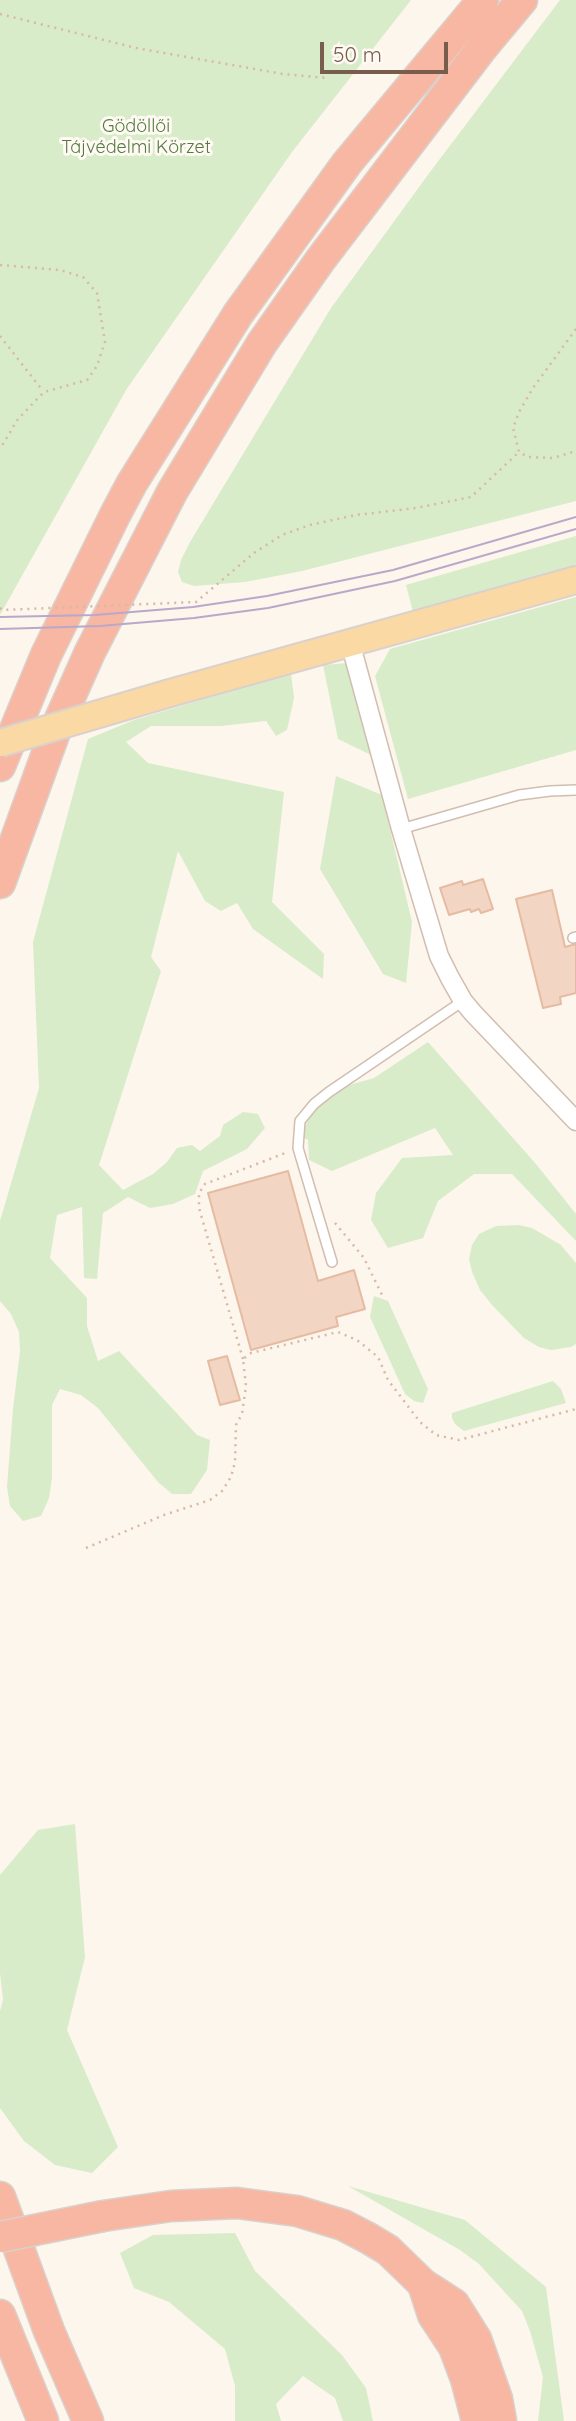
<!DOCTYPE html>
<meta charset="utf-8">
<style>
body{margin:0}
#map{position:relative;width:576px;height:2421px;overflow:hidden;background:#fdf6ec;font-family:Quicksand,sans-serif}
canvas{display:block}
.scale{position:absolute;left:320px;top:42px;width:128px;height:32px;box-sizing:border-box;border:4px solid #7a5c4d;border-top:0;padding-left:9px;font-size:21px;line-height:24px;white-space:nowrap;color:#7a5c4d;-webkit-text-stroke:5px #fffaf3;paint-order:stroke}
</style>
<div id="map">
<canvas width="576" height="2421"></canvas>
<div class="scale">50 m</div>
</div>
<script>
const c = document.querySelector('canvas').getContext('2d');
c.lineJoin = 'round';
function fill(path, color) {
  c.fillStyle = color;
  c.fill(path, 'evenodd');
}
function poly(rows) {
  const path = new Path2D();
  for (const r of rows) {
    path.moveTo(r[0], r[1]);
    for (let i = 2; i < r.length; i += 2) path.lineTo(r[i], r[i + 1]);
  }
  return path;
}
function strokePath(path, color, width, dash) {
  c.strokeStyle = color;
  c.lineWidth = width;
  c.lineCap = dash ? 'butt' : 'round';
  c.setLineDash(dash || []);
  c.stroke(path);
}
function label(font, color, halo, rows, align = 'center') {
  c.font = font + ' Quicksand,sans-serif';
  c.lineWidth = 6;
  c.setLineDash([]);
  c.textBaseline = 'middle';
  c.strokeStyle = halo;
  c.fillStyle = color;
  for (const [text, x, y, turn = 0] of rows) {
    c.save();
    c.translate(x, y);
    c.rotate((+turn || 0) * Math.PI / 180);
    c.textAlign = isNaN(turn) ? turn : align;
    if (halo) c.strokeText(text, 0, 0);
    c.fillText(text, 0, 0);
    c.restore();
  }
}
const green = poly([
 [0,0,411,0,292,152,126,390,0,615],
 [560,0,576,0,576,501,302,571,245,582,194,586,182,582,178,572,181,560,190,542,331,308,430,172],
 [576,536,576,566,413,612,406,585],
 [576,597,576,750,408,799,375,676,390,649],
 [348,663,373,756,338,739,323,665],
 [291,673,294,698,287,730,276,736,266,721,221,726,151,726,126,742,148,763,284,792,272,902,324,954,323,979,253,929,237,903,221,911,205,901,178,851,151,957,161,971,99,1165,123,1190,153,1174,167,1162,177,1148,192,1145,200,1151,220,1136,223,1125,243,1112,258,1114,265,1128,247,1149,203,1171,195,1194,173,1204,150,1208,128,1197,103,1213,97,1279,84,1278,82,1207,57,1215,50,1258,87,1298,87,1326,98,1361,119,1351,197,1435,210,1440,207,1470,191,1494,172,1494,158,1482,98,1408,81,1395,60,1389,52,1405,52,1478,49,1498,41,1516,23,1521,10,1506,7,1487,13,1409,20,1351,19,1332,11,1314,0,1301,0,1221,39,1088,33,942,88,739,134,720],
 [336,776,382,795,412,922,406,983,383,974,320,869],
 [428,1042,536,1164,576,1214,576,1241,512,1174,474,1174,438,1201,423,1238,388,1248,371,1220,376,1193,402,1158,453,1155,435,1128,332,1171,309,1160,308,1140,300,1136,314,1109,346,1086,374,1078],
 [519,1225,532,1228,561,1245,576,1263,576,1344,571,1347,551,1350,539,1347,524,1338,492,1305,480,1290,472,1272,469,1259,472,1245,479,1234,496,1226],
 [374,1296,388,1301,428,1389,423,1403,414,1401,405,1394,370,1317],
 [553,1381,561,1389,566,1403,464,1431,455,1424,452,1418,452,1413],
 [75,1824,85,1957,67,2030,118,2147,92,2173,55,2165,24,2141,0,2108,0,2011,3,2000,0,1973,0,1875,38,1830],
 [348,2186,465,2220,546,2287,564,2421,538,2421,543,2377,530,2331,522,2311,479,2264,460,2250],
 [235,2233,255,2271,342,2355,366,2388,373,2421,343,2421,335,2398,303,2376,276,2404,281,2421,235,2421,235,2386,225,2349,169,2302,134,2288,120,2253,153,2235]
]);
const building = poly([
 [483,879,493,909,481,913,479,909,471,912,470,909,449,915,440,888,462,881,463,885,483,879],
 [552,890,565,947,576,944,576,993,560,997,561,1004,543,1008,516,899,552,890],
 [288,1171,318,1281,354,1270,365,1309,336,1317,338,1326,251,1350,208,1193,288,1171],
 [227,1356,240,1400,220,1405,208,1361,227,1356]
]);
const path = poly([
 [0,14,136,48,283,74,327,78],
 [0,265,60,270,83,277,97,293,105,342,97,366,87,380,44,392,18,419,0,449],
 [576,329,533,388,519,412,513,428,519,452,528,457,553,458,576,451],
 [0,336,43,391],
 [254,553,282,535,310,525,356,515,416,508,471,497,519,452],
 [335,1223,364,1258,382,1295],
 [243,1359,199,1208,199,1193,205,1184,288,1152],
 [86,1548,164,1515,210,1500,222,1491,231,1477,235,1462,236,1425,242,1414,246,1386,243,1359,251,1353,338,1332,357,1340,378,1357,388,1380,420,1422,436,1435,459,1440,576,1409]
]);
const service = poly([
 [401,829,519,795,550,791,576,790],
 [573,938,576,937],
 [332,1262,298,1148,300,1121,314,1104,329,1092,463,1001]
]);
const minor = poly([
 [350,642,401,829,439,956,450,978,463,1001,473,1013,576,1121]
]);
const primary = poly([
 [170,693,576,580]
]);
const motorway = poly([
 [0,766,46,655,115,515,132,483,238,314,347,163,483,0],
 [0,883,57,726,90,652,172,492,262,343,321,259,482,48,522,0],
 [0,2197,49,2331,88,2421],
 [103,2216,171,2206,237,2203,297,2211,343,2225,368,2238,388,2250,423,2284,454,2304,476,2339,497,2399,501,2421],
 [423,2284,433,2315,454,2347,466,2379,477,2421],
 [0,2315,43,2421]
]);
const tram = poly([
 [0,617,95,615,193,607,267,596,393,570,576,517],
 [0,629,100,626,194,618,268,608,395,581,576,529]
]);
const pathBridge = poly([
 [0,608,3,610,196,602,254,553]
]);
const primaryBridge = poly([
 [0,743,170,693]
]);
const motorwayBridge = poly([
 [0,2237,103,2216]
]);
const parkNames = [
 ["Gödöllői",136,127],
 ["Tájvédelmi Körzet",136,148]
];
fill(green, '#d8ecc9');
fill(building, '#f3d5c3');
strokePath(building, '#e6bba3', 2);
strokePath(service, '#d1beb0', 12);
strokePath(minor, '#d1beb0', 21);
strokePath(primary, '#dad1cd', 30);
strokePath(motorway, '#dad1cd', 33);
strokePath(path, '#d9b8a5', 2.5, [2, 5]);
strokePath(service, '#fff', 9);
strokePath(minor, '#fff', 18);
strokePath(primary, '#fbd9a5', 26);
strokePath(motorway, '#f7b7a3', 30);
strokePath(tram, '#b9a8c9', 2);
strokePath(primaryBridge, '#dad1cd', 30, []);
strokePath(motorwayBridge, '#dad1cd', 33, []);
strokePath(pathBridge, '#d9b8a5', 2.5, [2, 5]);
strokePath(primaryBridge, '#fbd9a5', 26);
strokePath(motorwayBridge, '#f7b7a3', 30);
label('18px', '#537a41', '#fffaf3', parkNames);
</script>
